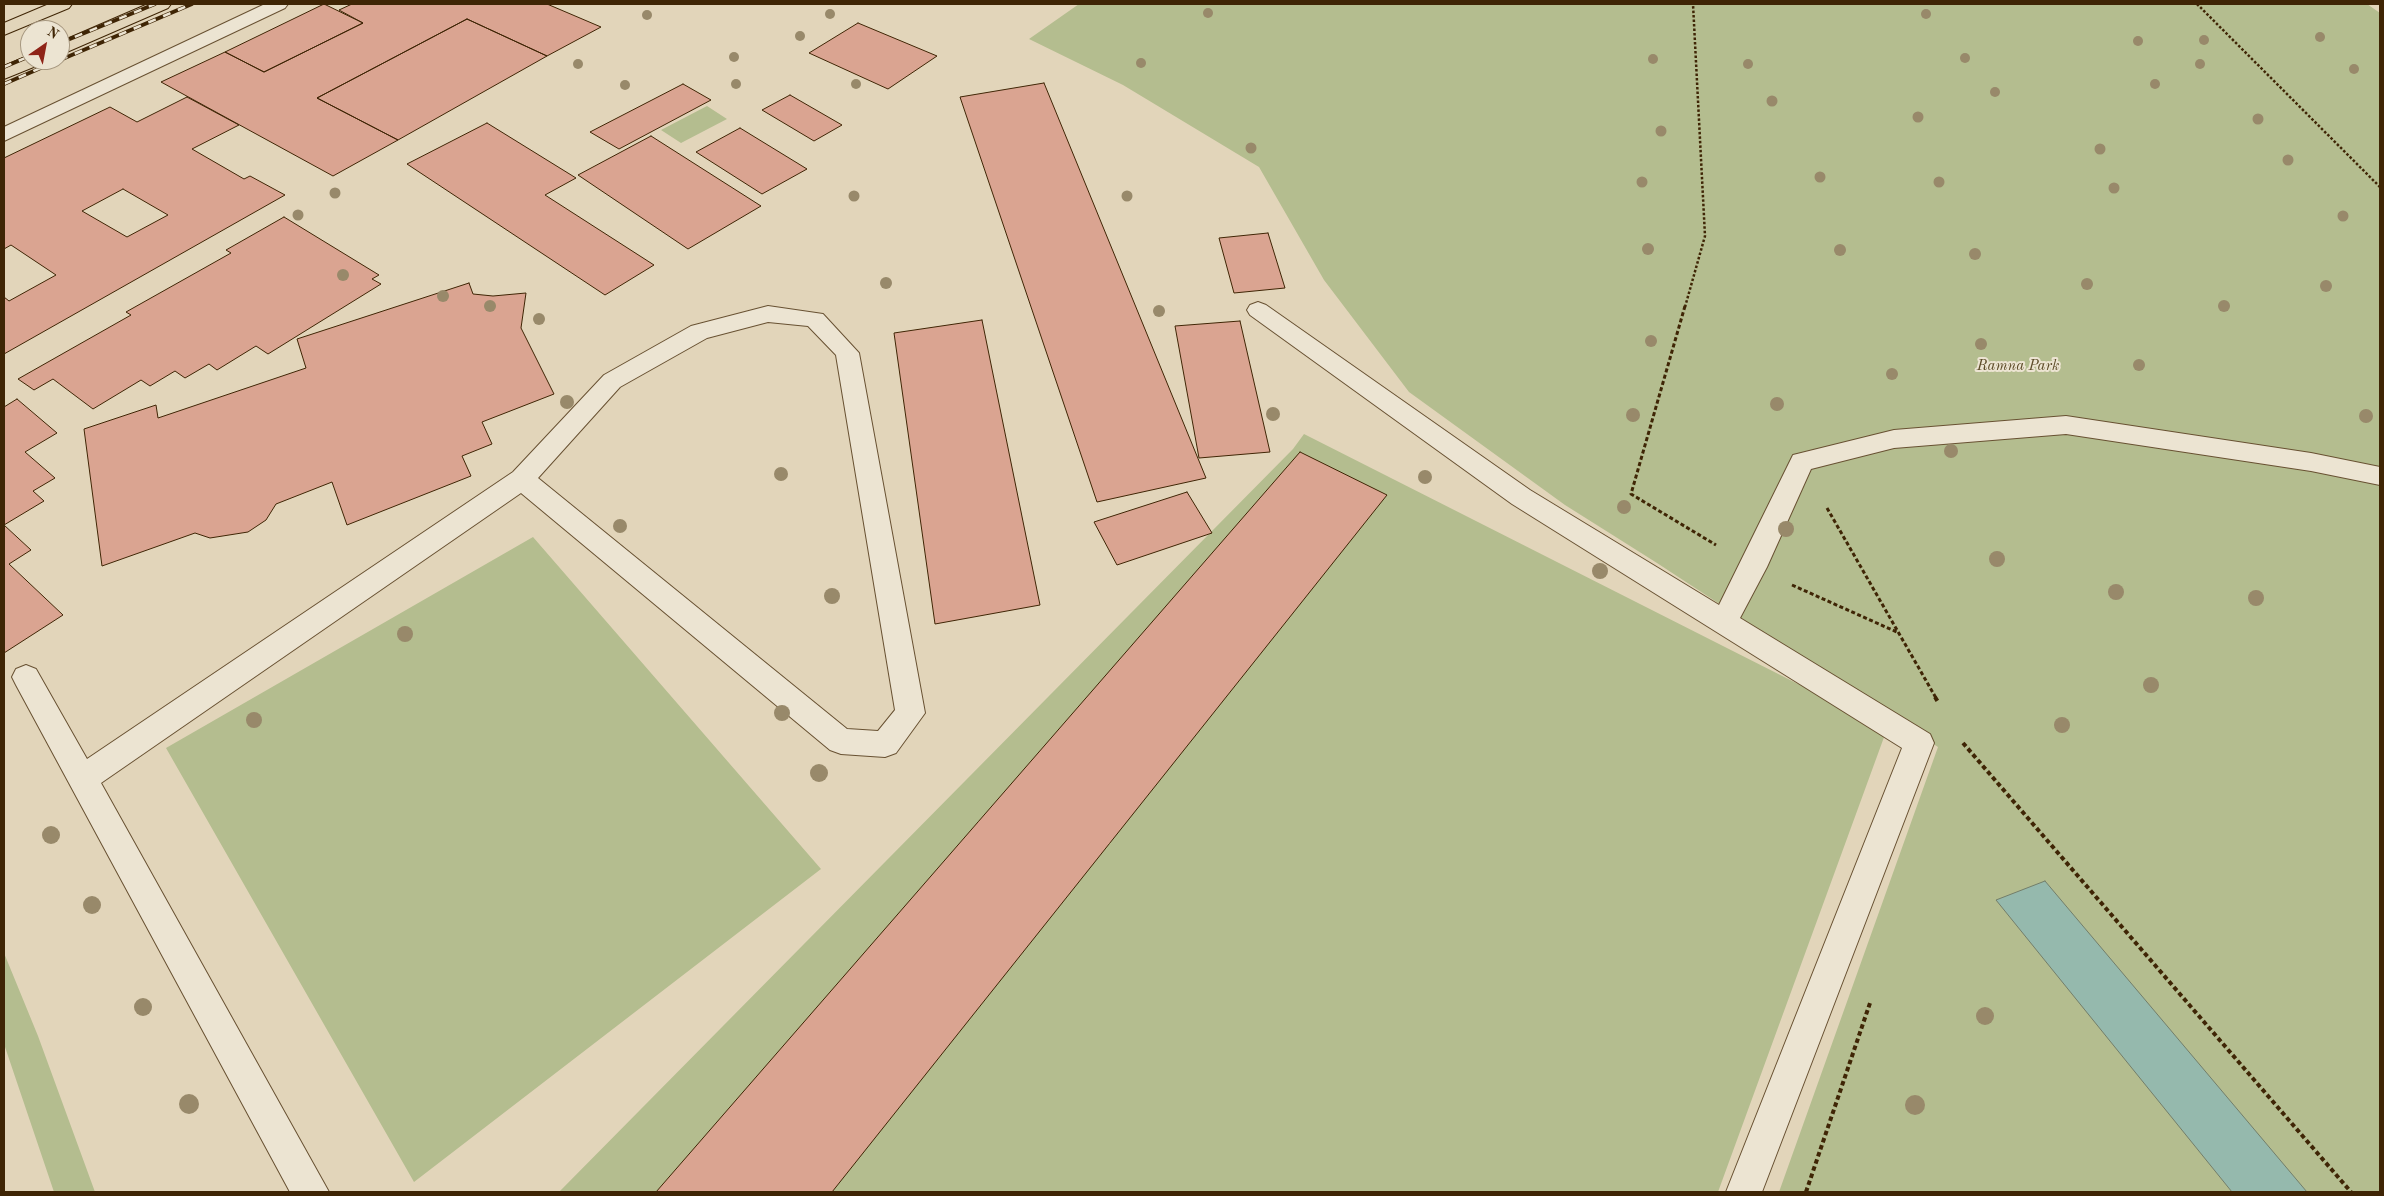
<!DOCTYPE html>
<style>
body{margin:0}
#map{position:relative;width:2384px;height:1196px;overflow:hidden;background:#e2d5ba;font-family:"Old Standard TT",serif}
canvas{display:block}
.frame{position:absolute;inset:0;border:5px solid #3f2505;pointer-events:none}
.north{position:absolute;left:20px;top:20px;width:50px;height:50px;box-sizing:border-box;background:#ece4d2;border:1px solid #a79880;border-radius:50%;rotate:33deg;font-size:14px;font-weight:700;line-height:20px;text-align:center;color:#3f2505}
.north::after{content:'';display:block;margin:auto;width:18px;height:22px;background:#8f2418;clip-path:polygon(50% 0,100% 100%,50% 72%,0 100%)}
</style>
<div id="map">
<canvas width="2384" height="1196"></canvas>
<div class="frame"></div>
<div class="north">N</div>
</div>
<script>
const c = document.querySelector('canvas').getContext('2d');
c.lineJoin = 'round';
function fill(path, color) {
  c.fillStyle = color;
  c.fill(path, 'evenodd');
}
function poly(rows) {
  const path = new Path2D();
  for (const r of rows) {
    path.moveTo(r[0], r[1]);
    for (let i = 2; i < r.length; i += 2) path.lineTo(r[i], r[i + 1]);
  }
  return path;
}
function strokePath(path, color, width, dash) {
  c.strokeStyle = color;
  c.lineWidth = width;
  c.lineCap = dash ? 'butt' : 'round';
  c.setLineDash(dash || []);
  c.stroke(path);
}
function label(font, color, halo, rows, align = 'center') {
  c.font = font + ' "Old Standard TT",serif';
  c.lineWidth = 4;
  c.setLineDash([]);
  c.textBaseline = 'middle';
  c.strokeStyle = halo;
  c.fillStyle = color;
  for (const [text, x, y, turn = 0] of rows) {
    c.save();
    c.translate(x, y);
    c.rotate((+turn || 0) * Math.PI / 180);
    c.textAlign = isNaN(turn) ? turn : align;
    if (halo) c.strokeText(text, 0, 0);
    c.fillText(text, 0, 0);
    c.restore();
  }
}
const green = poly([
 [1079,4,2367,4,2380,13,2380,1192,1779,1192,1938,747,1657,563,1565,505,1409,392,1324,280,1259,167,1123,85,1029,39],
 [707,106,727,119,681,143,661,130],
 [1304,434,1887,729,1718,1192,559,1192,1293,449],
 [533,537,821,869,414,1182,166,748],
 [4,953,38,1036,95,1192,54,1192,4,1044]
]);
const water = poly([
 [2045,881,2307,1192,2232,1192,1996,900,2045,881]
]);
const building = poly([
 [324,4,363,23,264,72,225,52,324,4],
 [352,4,547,4,601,27,547,56,467,19,317,98,398,140,333,176,161,82,225,52,264,72,363,23,339,10,352,4],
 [467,19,547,56,398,140,317,98,467,19],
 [858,23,937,56,888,89,809,53,858,23],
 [1044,83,1206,478,1097,502,960,97,1044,83],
 [683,84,711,100,619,149,590,132,683,84],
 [790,95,842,125,814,141,762,110,790,95],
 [187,97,239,125,192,149,244,179,250,176,285,195,4,354,4,297,9,301,56,275,11,245,4,249,4,158,110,107,137,122,187,97],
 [123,189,168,215,127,237,82,211,123,189],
 [487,123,576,178,545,195,654,265,605,295,407,164,487,123],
 [740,128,807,169,762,194,696,152,740,128],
 [651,136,761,206,688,249,578,175,651,136],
 [284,217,379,275,372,279,381,284,268,354,256,346,217,370,209,364,185,378,175,371,150,386,141,380,93,409,53,379,34,390,18,379,131,315,126,312,231,253,226,250,284,217],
 [1268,233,1285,288,1234,293,1219,238,1268,233],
 [469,283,473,294,493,296,526,293,521,328,554,394,482,422,492,444,462,456,471,476,347,525,332,482,276,504,266,520,248,532,210,538,195,533,102,566,84,429,156,405,158,418,306,368,297,339,469,283],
 [982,320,1040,605,935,624,894,333,982,320],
 [1240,321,1270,452,1199,458,1175,326,1240,321],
 [17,399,57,433,25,452,55,478,33,491,44,501,4,525,31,550,9,564,63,615,4,653,4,407,17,399],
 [1300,452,1387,495,832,1192,656,1192,1300,452],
 [1187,492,1212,533,1117,565,1094,522,1187,492]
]);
const pathFar2 = poly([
 [2197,4,2380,187],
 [1685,307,1705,236,1693,4]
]);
const pathFar1 = poly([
 [1685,306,1631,494,1716,545],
 [1827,508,1936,698],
 [1792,585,1899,633]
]);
const path = poly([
 [1935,697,1938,702],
 [1963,743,2351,1192],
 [1806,1192,1870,1003]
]);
const minor = poly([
 [265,4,288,4,285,8,4,141,4,127,265,4],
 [1258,302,1266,305,1530,490,1719,605,1793,455,1894,430,2066,416,2311,453,2380,467,2380,485,2311,471,2066,434,1894,448,1811,469,1767,567,1740,618,1930,734,1934,743,1762,1192,1726,1192,1902,748,1512,504,1250,315,1247,310,1250,305,1258,302],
 [768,306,823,314,859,353,925,713,896,753,885,757,841,754,830,750,521,493,101,783,329,1192,290,1192,16,685,12,677,16,669,26,665,36,669,87,759,513,472,604,375,691,326,768,306],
 [768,322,808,326,836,355,895,710,878,731,847,729,538,478,620,387,707,338,768,322]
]);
const highway = poly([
 [49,4,72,4,69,8,4,35,4,23,49,4],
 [148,4,171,4,168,8,60,55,60,42,148,4],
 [30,55,30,60,43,60,41,64,4,79,4,66,30,55]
]);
const rail = poly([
 [60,43,155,4],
 [60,60,192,4],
 [4,67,30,56],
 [4,84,59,60]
]);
const trees = [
 [1208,13,5],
 [830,14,5],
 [1926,14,5],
 [647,15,5],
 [800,36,5],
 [2320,37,5],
 [2204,40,5],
 [2138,41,5],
 [734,57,5],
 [1965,58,5],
 [1653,59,5],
 [1141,63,5],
 [578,64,5],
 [1748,64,5],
 [2200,64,5],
 [2354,69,5],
 [736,84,5],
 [856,84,5],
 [2155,84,5],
 [625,85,5],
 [1995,92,5],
 [1772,101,5.5],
 [1918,117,5.5],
 [2258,119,5.5],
 [1661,131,5.5],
 [1251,148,5.5],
 [2100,149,5.5],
 [2288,160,5.5],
 [1820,177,5.5],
 [1642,182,5.5],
 [1939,182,5.5],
 [2114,188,5.5],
 [335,193,5.5],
 [854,196,5.5],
 [1127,196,5.5],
 [298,215,5.5],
 [2343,216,5.5],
 [1648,249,6],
 [1840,250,6],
 [1975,254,6],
 [343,275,6],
 [886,283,6],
 [2087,284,6],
 [2326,286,6],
 [443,296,6],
 [490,306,6],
 [2224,306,6],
 [1159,311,6],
 [539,319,6],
 [1651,341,6],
 [1981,344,6],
 [2139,365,6],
 [1892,374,6],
 [567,402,7],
 [1777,404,7],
 [1273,414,7],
 [1633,415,7],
 [2366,416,7],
 [1951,451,7],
 [781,474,7],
 [1425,477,7],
 [1624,507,7],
 [620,526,7],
 [1786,529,8],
 [1997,559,8],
 [1600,571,8],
 [2116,592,8],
 [832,596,8],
 [2256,598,8],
 [405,634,8],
 [2151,685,8],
 [782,713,8],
 [254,720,8],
 [2062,725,8],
 [819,773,9],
 [51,835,9],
 [92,905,9],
 [143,1007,9],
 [1985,1016,9],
 [189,1104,10],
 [1915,1105,10]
];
const parkNames = [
 ["Ramna Park",2018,366]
];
fill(green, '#b4bd8f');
fill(water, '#95b9ad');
strokePath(water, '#737e6a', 1);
fill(building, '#daa491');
strokePath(building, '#3f2505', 1);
strokePath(minor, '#685132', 2);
strokePath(highway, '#3f2505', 2);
strokePath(pathFar2, '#3f2505', 2.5, [2.5, 2]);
strokePath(pathFar1, '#3f2505', 3, [4, 2.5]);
strokePath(path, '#3f2505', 4, [4.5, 3]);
fill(minor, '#ece4d2');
fill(highway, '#e2d5ba');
strokePath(rail, '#3f2505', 4);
strokePath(rail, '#ece4d2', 2.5, [8]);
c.fillStyle = '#98896a';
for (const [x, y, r] of trees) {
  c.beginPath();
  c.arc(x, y, r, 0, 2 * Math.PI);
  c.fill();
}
label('italic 15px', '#5c4b28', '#ece4d2', parkNames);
</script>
